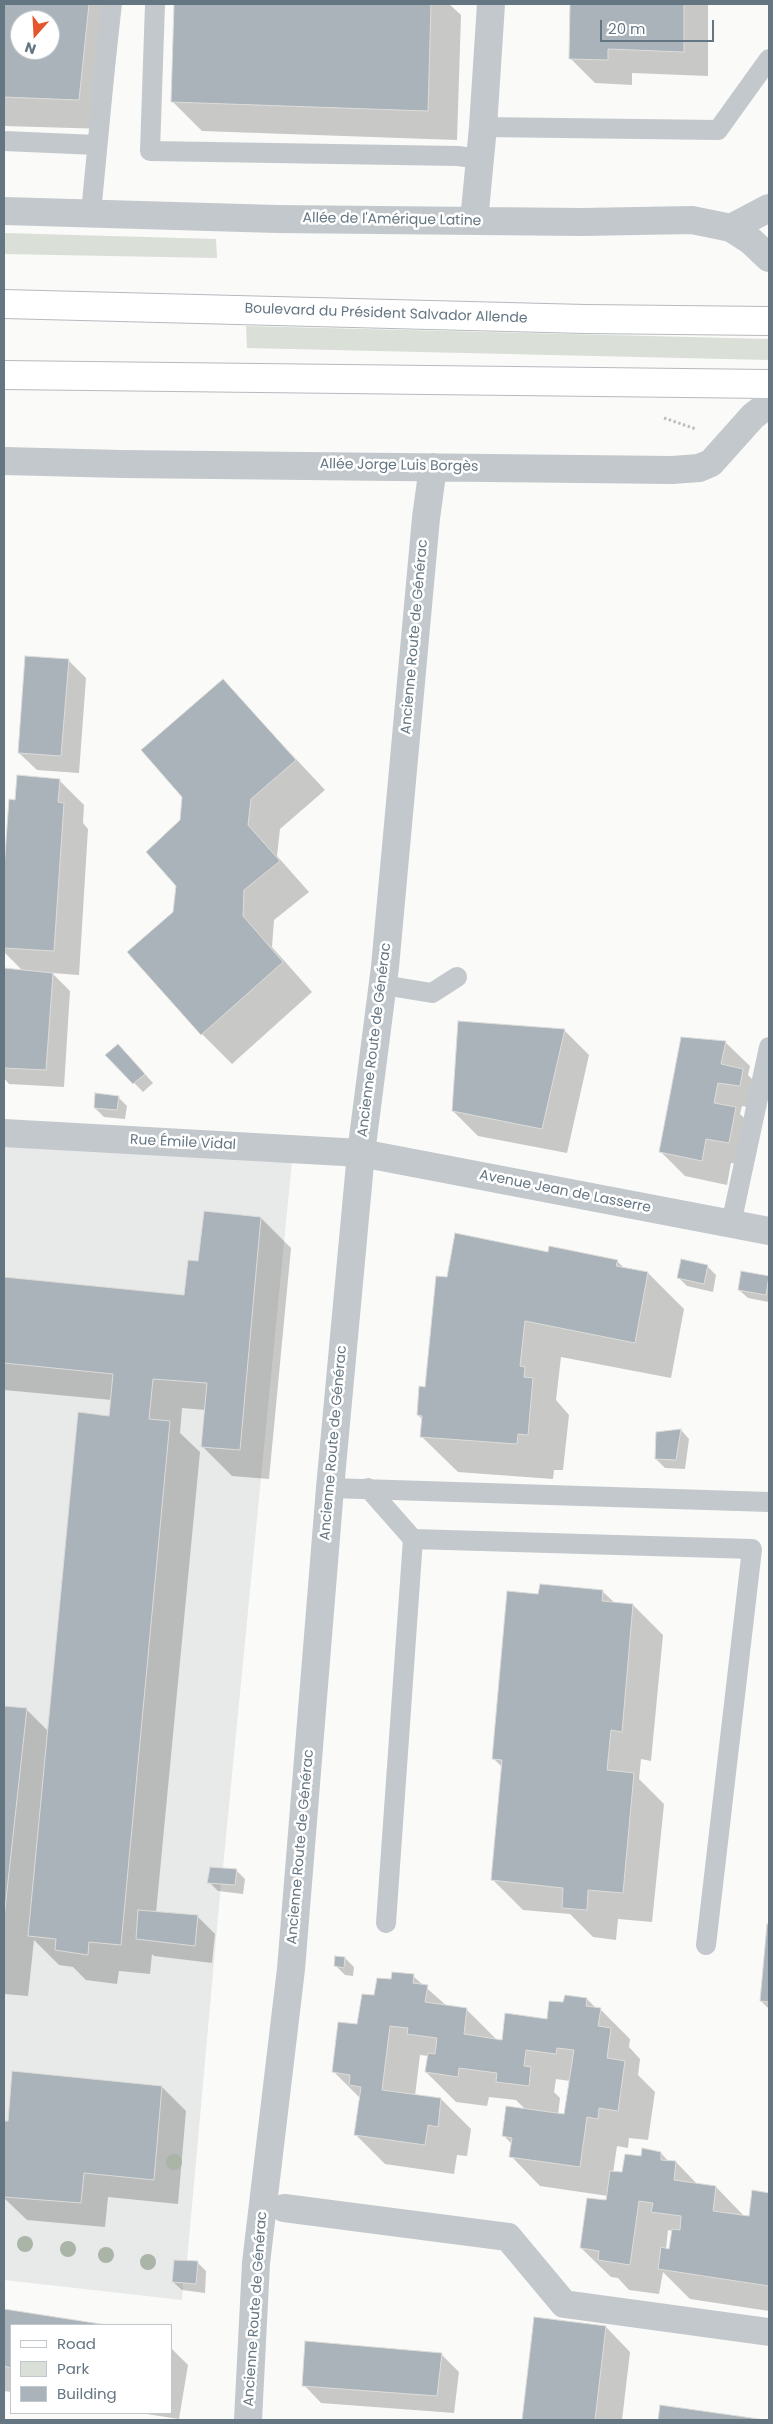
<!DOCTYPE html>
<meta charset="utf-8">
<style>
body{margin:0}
#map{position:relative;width:773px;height:2424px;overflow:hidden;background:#fafaf8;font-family:Poppins,sans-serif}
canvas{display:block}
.frame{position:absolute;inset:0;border:5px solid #657683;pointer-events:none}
.legend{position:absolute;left:10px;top:2324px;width:162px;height:90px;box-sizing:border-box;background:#fff;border:1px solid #c1c8cd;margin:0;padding:6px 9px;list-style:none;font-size:15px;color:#657683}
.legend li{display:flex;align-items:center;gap:10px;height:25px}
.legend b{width:25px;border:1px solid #c1c8cd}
.north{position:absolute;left:10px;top:10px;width:50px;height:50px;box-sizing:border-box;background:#fff;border:1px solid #c1c8cd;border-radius:50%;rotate:199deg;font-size:14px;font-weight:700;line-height:20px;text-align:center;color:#657683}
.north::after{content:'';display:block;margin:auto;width:18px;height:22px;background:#e4572e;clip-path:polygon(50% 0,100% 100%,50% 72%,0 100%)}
.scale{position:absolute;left:600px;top:20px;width:114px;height:22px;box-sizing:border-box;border:2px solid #657683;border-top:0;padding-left:6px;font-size:15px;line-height:18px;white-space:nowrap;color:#657683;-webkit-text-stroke:4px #fff;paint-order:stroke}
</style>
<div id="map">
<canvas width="773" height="2424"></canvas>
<div class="frame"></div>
<ul class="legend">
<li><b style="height:6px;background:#fff"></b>Road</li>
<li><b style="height:14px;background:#dadfd7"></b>Park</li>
<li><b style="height:14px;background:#aab3b9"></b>Building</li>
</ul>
<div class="north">N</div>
<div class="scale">20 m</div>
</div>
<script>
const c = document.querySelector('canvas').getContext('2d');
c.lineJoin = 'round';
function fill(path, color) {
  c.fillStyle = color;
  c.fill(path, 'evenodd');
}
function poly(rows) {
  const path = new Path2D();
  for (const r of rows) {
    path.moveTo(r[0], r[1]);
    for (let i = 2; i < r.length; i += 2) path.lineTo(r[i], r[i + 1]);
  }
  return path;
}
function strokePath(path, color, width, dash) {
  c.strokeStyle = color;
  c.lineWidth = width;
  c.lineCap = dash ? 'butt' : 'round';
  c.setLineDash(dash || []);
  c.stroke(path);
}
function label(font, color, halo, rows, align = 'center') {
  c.font = font + ' Poppins,sans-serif';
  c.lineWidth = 5;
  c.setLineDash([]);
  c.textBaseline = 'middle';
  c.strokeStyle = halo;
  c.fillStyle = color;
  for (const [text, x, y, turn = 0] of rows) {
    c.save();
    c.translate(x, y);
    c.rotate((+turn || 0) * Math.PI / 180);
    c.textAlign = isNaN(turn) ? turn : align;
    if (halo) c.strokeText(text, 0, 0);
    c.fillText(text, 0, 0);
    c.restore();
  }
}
const built = poly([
 [4,1142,292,1161,223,1867,210,1867,207,1882,221,1884,187,2261,174,2260,172,2282,183,2283,182,2300,4,2280]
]);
const green = poly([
 [4,233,216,239,217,258,4,254],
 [246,326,769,339,769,360,247,348]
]);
const shadow = poly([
 [4,4,122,4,108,129,4,126],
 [20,20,50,20,50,50,20,50],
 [175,4,449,4,461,15,457,140,202,131,172,101],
 [571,4,708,4,708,76,632,73,632,85,595,83,570,58],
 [68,660,86,678,79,773,37,770,19,753],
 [223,681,325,790,280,829,277,856,309,892,274,920,272,947,312,992,232,1064,202,1034,129,952,174,912,181,821],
 [59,780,84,805,83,823,88,829,79,975,52,973,70,991,64,1087,9,1084,4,1078,4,969,23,971,4,952,4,885,10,800,16,801],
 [565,1031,589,1055,567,1153,478,1136,453,1111],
 [725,1042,750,1066,748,1075,767,1094,764,1110,742,1106,740,1114,760,1133,753,1167,731,1163,727,1185,685,1176,661,1152],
 [127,1054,153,1083,143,1092,107,1055],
 [118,1097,127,1106,125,1119,104,1117,95,1108],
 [261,1218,291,1248,269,1479,232,1476,202,1446,206,1410,182,1408,180,1433,200,1452,156,1913,197,1916,215,1934,212,1963,154,1956,152,1954,150,1974,119,1971,117,1984,86,1980,73,1967,59,1965,34,1940,28,1996,4,1994,4,1707,26,1709,49,1732,112,1400,4,1390,4,1279,186,1296,199,1262],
 [549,1254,617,1261,624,1268,648,1273,684,1309,671,1378,561,1357,556,1400,569,1415,563,1470,554,1470,553,1479,458,1472,421,1436,423,1420,418,1415,426,1388,448,1278],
 [707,1266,716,1275,713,1292,687,1286,678,1277],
 [742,1273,769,1278,769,1302,748,1298,739,1290],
 [681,1430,689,1439,685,1469,665,1468,656,1459],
 [602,1591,615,1603,633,1605,663,1635,651,1761,641,1759,639,1779,664,1804,652,1922,618,1919,616,1940,593,1937,570,1914,523,1910,493,1880,503,1768,493,1758,540,1596],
 [236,1870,245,1879,243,1894,218,1891,209,1882],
 [768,1925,769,1926,769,2009,761,2001],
 [345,1958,354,1967,353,1976,345,1975,336,1966],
 [413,1976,448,2007,466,2009,496,2039,503,2041,548,2020,564,2004,587,1999,596,2008,600,2009,630,2039,629,2047,640,2059,638,2075,655,2092,648,2140,629,2138,628,2148,617,2146,613,2173,623,2174,642,2158,661,2153,669,2162,676,2162,698,2185,716,2187,745,2217,750,2217,753,2192,769,2194,769,2311,690,2299,663,2272,659,2294,629,2290,618,2278,611,2277,581,2248,607,2202,608,2196,540,2186,511,2156,512,2144,503,2135,526,2110,516,2100,489,2097,487,2106,456,2102,426,2072,429,2056,420,2055,415,2096,441,2099,471,2129,467,2156,457,2155,454,2174,385,2164,356,2135,361,2099,333,2071,375,1997,392,1981],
 [556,2079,570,2081,566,2116,558,2115,560,2098,554,2092],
 [668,2230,673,2231,670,2250,666,2249],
 [162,2087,186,2111,178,2204,108,2197,105,2227,27,2220,4,2198,4,2122],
 [197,2262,206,2271,205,2293,182,2290,173,2282],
 [4,2310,99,2325,11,2325,11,2392,4,2391],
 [535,2319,606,2327,630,2352,622,2420,523,2420],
 [171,2348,188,2365,179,2419,140,2413,171,2413],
 [441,2354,459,2372,454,2413,321,2403,304,2385],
 [662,2406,758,2420,660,2420]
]);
const building = poly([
 [4,4,89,4,79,100,4,97,4,4],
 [20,20,50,20,50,50,20,50,20,20],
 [174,4,431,4,428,111,171,102,174,4],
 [570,4,684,4,684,52,608,49,608,60,569,59,570,4],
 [25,656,69,659,61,756,18,753,25,656],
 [223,679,296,760,251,799,248,825,280,861,244,890,243,916,283,962,201,1035,127,952,173,912,176,886,146,852,180,820,182,797,141,750,223,679],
 [17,775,60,779,58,802,64,803,54,951,4,948,4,869,9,799,15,800,17,775],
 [4,968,53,973,46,1070,4,1068,4,968],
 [458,1021,565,1029,542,1129,452,1111,458,1021],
 [681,1037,726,1041,721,1064,743,1069,740,1086,718,1083,714,1103,736,1107,729,1143,706,1139,702,1161,659,1152,681,1037],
 [118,1044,145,1074,133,1084,105,1055,118,1044],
 [95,1093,119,1096,117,1110,94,1108,95,1093],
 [204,1211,261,1217,240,1450,201,1447,207,1383,153,1379,149,1419,170,1421,121,1945,89,1942,88,1955,55,1950,56,1939,28,1936,78,1412,109,1416,113,1374,4,1363,4,1277,184,1295,188,1260,198,1261,204,1211],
 [455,1233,548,1252,549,1246,618,1260,616,1266,648,1272,635,1343,525,1321,520,1366,525,1367,524,1377,533,1378,528,1435,518,1434,517,1444,420,1437,422,1416,417,1415,419,1386,425,1387,436,1276,447,1277,455,1233],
 [681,1259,708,1265,704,1284,677,1278,681,1259],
 [741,1271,769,1276,766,1295,738,1290,741,1271],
 [681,1429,676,1460,655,1459,656,1432,681,1429],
 [540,1584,603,1590,602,1601,633,1604,622,1732,611,1730,607,1770,634,1773,623,1893,588,1890,587,1910,562,1908,563,1888,491,1880,502,1760,492,1759,507,1591,538,1594,540,1584],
 [4,1706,27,1708,4,1918,4,1706],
 [210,1867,237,1869,235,1885,207,1883,210,1867],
 [138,1910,198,1915,195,1946,136,1939,138,1910],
 [767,1924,769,1924,769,2002,760,2001,767,1924],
 [335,1956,345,1957,344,1968,334,1966,335,1956],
 [392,1972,414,1974,413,1983,428,1985,425,2002,467,2008,464,2034,502,2040,505,2013,547,2019,549,2001,563,2002,565,1995,587,1998,586,2006,601,2008,598,2026,611,2028,607,2058,625,2061,618,2111,599,2108,598,2119,587,2117,580,2167,509,2157,512,2138,502,2136,506,2106,564,2114,574,2050,557,2048,556,2054,526,2050,524,2066,531,2067,529,2086,496,2082,497,2073,459,2068,458,2077,425,2072,428,2053,435,2054,437,2038,407,2034,408,2028,390,2026,382,2090,441,2098,438,2127,428,2125,425,2145,354,2135,361,2087,349,2085,350,2075,332,2072,338,2022,357,2024,362,1994,374,1995,377,1978,391,1979,392,1972],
 [12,2071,162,2086,154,2180,84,2173,81,2203,4,2197,4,2121,8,2121,12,2071],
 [642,2148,661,2152,661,2160,676,2161,674,2180,716,2186,713,2211,749,2216,752,2190,769,2193,769,2286,658,2269,661,2247,669,2249,672,2229,680,2230,681,2216,651,2212,653,2203,639,2201,630,2265,598,2260,599,2251,580,2248,587,2198,606,2200,610,2171,622,2172,625,2154,641,2156,642,2148],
 [174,2260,198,2261,196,2284,172,2282,174,2260],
 [4,2309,107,2325,11,2325,11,2368,4,2366,4,2309],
 [534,2317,606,2326,595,2420,522,2420,534,2317],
 [305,2341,442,2353,437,2396,302,2386,305,2341],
 [660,2405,766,2420,658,2420,660,2405]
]);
const path = poly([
 [664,418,696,429]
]);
const lane = poly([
 [155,4,150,151,458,156,480,159],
 [483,127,718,130,769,59],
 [4,141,97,145],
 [91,213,111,4],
 [383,985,432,993,457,977],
 [731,1224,769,1047],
 [330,1488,769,1502],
 [368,1488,413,1539,386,1923],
 [413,1539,752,1549,706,1945]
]);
const street = poly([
 [4,211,277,219,582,222,692,220,731,228,751,241,769,258],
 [474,221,483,127,491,4],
 [731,228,769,208],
 [4,461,122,464,672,470,699,468,711,463,753,416,769,404],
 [4,1133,361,1153,769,1231],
 [284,2208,508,2237,564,2304,769,2332],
 [248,2420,256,2263,291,1969,330,1488,361,1153,385,967,426,518,433,467]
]);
const primary = poly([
 [4,304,585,319,769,321],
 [4,375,769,384]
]);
const trees = [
 [174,2162],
 [25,2244],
 [68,2249],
 [106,2255],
 [148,2262]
];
const streetNames = [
 ["Allée de l'Amérique Latine",392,220,1],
 ["Boulevard du Président Salvador Allende",386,314,2],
 ["Allée Jorge Luis Borgès",399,466,1],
 ["Ancienne Route de Générac",415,637,-85],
 ["Ancienne Route de Générac",375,1040,-83],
 ["Rue Émile Vidal",183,1143,3],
 ["Avenue Jean de Lasserre",565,1192,11],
 ["Ancienne Route de Générac",334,1443,-85],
 ["Ancienne Route de Générac",301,1847,-85],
 ["Ancienne Route de Générac",256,2309,-86]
];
fill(built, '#e8e9e9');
fill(green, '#dadfd7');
fill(shadow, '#0003');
fill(building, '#aab3b9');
strokePath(building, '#dcdcda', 1);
strokePath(primary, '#b5babe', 30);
strokePath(path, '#bbbfc2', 3, [2.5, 2.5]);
strokePath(lane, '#c3c8cc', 20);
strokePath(street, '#c3c8cc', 28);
strokePath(primary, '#fff', 28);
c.fillStyle = '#aab4a7';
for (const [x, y] of trees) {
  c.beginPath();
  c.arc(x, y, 8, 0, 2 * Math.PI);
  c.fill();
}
label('14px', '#657683', '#fff', streetNames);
</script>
